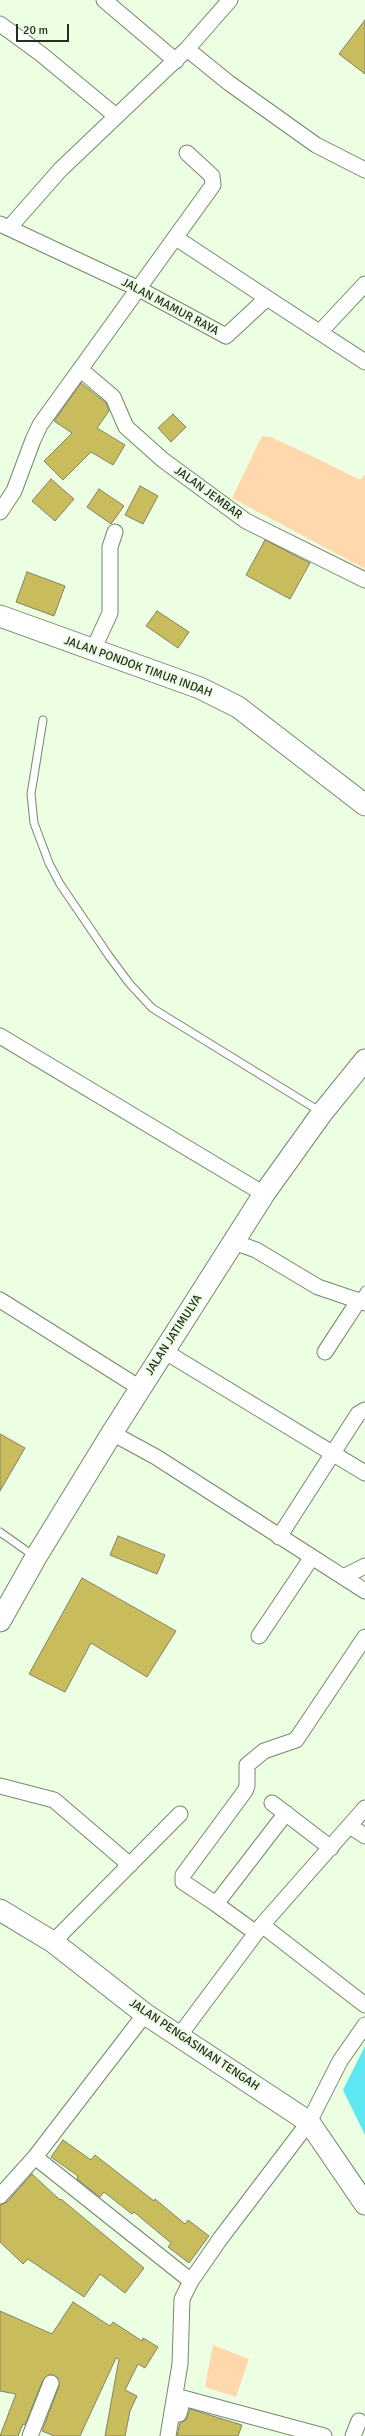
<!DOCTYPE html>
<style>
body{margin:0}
#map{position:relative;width:365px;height:2436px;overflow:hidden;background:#ecffe3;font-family:Signika,sans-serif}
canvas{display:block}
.scale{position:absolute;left:16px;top:24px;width:53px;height:18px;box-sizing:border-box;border:2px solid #262d23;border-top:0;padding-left:5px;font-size:12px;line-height:14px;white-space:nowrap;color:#262d23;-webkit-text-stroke:3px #ecffe3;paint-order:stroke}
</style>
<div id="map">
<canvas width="365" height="2436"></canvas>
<div class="scale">20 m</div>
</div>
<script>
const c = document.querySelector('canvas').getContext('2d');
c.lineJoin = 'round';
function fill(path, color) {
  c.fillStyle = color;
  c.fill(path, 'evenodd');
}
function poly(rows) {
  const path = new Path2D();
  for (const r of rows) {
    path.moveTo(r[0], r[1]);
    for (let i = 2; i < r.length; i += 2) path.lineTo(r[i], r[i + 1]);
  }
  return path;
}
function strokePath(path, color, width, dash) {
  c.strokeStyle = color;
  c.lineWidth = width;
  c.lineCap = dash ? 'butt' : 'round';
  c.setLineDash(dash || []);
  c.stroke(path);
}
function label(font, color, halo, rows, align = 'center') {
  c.font = font + ' Signika,sans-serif';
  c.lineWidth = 4;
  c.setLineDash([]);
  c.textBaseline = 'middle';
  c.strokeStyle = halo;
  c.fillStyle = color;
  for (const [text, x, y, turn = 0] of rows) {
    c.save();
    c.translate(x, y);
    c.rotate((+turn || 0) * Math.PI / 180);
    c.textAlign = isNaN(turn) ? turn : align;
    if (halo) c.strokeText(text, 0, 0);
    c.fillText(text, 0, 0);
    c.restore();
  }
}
const green = poly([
 [262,436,271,437,312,456,360,480,365,474,365,569,232,498],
 [213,2345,249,2359,236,2397,205,2387]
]);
const water = poly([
 [365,2046,365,2135,343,2090]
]);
const building = poly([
 [365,20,365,74,339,54,365,20],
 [81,383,106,403,109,411,97,428,125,445,113,465,91,452,63,480,44,461,72,433,54,421,81,383],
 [173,414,186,427,171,442,158,428,173,414],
 [51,479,74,499,55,521,32,501,51,479],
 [140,486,158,496,143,524,125,515,140,486],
 [99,489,124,506,111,524,87,507,99,489],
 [265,540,310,563,290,599,246,575,265,540],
 [27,572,65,586,54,616,16,602,27,572],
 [157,611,189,632,178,648,146,626,157,611],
 [0,1434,25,1448,0,1491,0,1434],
 [118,1536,165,1555,157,1574,110,1555,118,1536],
 [82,1578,176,1631,147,1677,91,1643,65,1692,29,1674,82,1578],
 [63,2140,91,2160,95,2155,154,2201,155,2199,185,2224,188,2220,209,2236,189,2263,168,2247,171,2243,134,2212,132,2214,104,2192,100,2197,77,2179,78,2176,51,2157,63,2140],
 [32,2174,60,2200,61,2199,144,2268,125,2293,100,2274,84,2297,28,2259,23,2264,0,2242,0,2205,7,2202,32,2174],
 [73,2302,110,2326,113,2322,142,2341,143,2338,158,2347,145,2368,138,2364,125,2390,137,2396,130,2411,125,2436,105,2436,119,2359,116,2358,80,2436,54,2436,42,2431,59,2386,58,2378,50,2374,43,2380,25,2425,23,2424,18,2436,0,2436,16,2394,0,2391,0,2311,52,2334,73,2302],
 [190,2409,242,2425,238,2436,177,2436,180,2423,186,2420,190,2409]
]);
const lane = poly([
 [43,720,31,794,34,823,49,863,60,884,109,956,129,983,152,1008,321,1112],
 [359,1300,365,1290],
 [0,1532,34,1556]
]);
const street = poly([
 [104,0,176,61],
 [0,24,41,54,116,116],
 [187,49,229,83,316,145,365,170],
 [0,224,139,289,226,336,267,298,365,362],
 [9,228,60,170,187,49,230,0],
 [176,238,267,298],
 [320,332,365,284],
 [81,370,113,397,126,427,163,460,246,521,365,580],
 [0,512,14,491,33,440,40,425,213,185,212,176,187,153],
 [93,650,110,613,110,547,115,532],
 [0,1036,264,1194],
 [234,1242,256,1250,318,1287,365,1303],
 [0,1300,140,1388],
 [164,1351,365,1473],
 [325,1352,359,1300],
 [112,1433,156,1457,312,1557],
 [279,1537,358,1414,365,1410],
 [345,1576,365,1566],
 [259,1636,312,1557,365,1591],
 [0,1786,54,1800,130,1865],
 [272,1803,331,1848],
 [350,1826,365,1836],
 [216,1904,183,1882,183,1875,245,1791,247,1786,247,1765,264,1751,296,1740,365,1637],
 [262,1925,365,2005],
 [256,1933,216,1904,286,1813],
 [53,1942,180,1814],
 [179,2036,262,1925,365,1808],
 [35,2157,191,2281],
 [0,2196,35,2157,145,2014],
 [179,2414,183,2398,324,2436],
 [30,2436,51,2383],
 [168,2436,180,2364,182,2299,191,2281,220,2239,309,2122,340,2061,365,2025],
 [353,2436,359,2421]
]);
const secondary = poly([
 [0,616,200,688,238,707,365,805],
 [0,1621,36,1557,112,1433,264,1194,322,1113,365,1060],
 [0,1910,53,1942,145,2014,309,2122,365,2204]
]);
const streetNames = [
 ["JALAN MAMUR RAYA",170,307,28],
 ["JALAN JEMBAR",208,493,36],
 ["JALAN PONDOK TIMUR INDAH",138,667,20],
 ["JALAN JATIMULYA",174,1335,-57],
 ["JALAN PENGASINAN TENGAH",194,2045,34]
];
fill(green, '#ffd8ad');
fill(water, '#5de7f2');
fill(building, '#c8bc5c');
strokePath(building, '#858266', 1);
strokePath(lane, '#76876e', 9);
strokePath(street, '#76876e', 17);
strokePath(secondary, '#76876e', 23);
strokePath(lane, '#fff', 7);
strokePath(street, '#fff', 15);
strokePath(secondary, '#fff', 21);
label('12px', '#262d23', '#ecffe3', streetNames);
</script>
